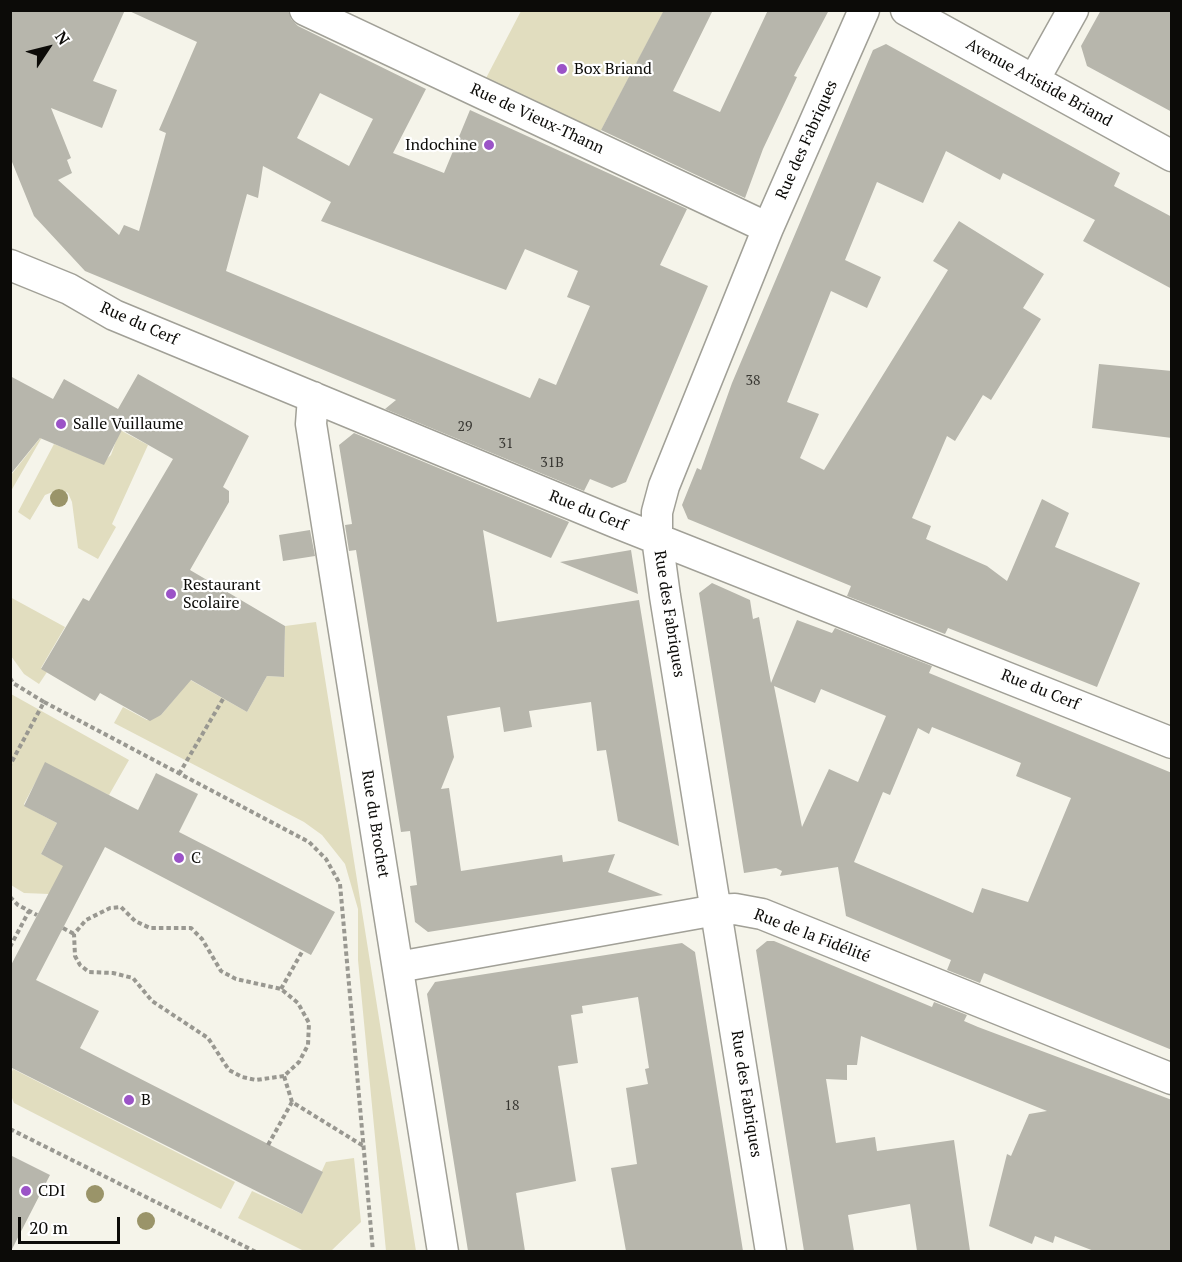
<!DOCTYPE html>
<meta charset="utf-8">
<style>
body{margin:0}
#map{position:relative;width:1182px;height:1262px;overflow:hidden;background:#f5f4ea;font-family:"PT Serif",serif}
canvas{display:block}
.frame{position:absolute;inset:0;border:12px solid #0c0b08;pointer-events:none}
.north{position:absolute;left:18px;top:18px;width:60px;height:60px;-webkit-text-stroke:4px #fff;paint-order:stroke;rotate:55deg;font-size:16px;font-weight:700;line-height:24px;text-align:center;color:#0c0b08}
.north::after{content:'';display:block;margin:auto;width:21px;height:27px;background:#0c0b08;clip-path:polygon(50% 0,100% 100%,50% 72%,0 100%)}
.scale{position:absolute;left:18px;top:1217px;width:102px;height:27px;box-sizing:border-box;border:3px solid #0c0b08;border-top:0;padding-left:8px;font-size:18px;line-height:21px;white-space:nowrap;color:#0c0b08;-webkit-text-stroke:4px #fff;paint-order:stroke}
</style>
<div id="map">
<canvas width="1182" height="1262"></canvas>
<div class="frame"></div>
<div class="north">N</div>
<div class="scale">20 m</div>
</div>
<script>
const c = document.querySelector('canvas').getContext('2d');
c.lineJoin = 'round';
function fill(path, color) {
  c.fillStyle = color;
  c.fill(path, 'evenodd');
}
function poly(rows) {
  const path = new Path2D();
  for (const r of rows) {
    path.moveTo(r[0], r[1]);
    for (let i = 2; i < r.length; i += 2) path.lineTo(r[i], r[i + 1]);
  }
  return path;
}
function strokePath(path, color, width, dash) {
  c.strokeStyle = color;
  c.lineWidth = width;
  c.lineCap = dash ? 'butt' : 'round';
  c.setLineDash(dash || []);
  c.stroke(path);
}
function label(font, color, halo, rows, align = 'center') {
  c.font = font + ' "PT Serif",serif';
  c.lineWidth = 4.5;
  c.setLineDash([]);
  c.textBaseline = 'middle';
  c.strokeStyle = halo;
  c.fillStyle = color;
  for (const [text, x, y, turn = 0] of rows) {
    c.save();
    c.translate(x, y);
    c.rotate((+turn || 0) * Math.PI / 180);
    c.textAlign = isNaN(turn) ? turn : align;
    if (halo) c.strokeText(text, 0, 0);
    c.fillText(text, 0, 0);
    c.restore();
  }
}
const green = poly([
 [521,11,664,11,598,136,484,82],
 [120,430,148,445,112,524,116,527,98,559,78,548,72,502,68,493,60,489,45,495,30,520,18,512,54,444,102,463,111,455],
 [45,432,11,491,11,475],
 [10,597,65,627,41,668,47,672,39,684,24,674,11,656],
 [316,622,416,1251,386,1251,358,960,358,909,345,864,322,835,304,822,114,723,123,707,147,720,161,715,182,690,171,669,247,712,267,676,284,677,285,626],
 [11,694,129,760,109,795,45,764,24,804,25,806,57,823,41,854,57,862,88,838,49,894,24,893,11,885],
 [13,1069,235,1182,221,1209,14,1103,10,1093,11,1074],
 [354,1158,361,1222,331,1251,304,1251,238,1218,252,1191,302,1214,326,1162]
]);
const building = poly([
 [10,10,125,10,93,81,117,90,102,128,51,108,71,158,67,160,72,173,58,180,119,235,124,225,139,231,166,133,159,130,197,42,127,10,288,10,291,19,298,26,426,89,393,153,444,173,470,110,687,209,660,265,708,286,626,482,612,488,590,479,584,491,385,409,396,400,85,271,34,216,10,157],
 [320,93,373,119,349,166,297,138],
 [263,166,331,202,321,221,506,290,525,249,578,271,567,297,590,306,556,385,539,378,530,398,226,271,247,194,258,198],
 [664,10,713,10,673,91,720,112,768,10,829,10,794,76,797,77,763,149,745,198,601,130],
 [1101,10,1172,10,1172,112,1087,66,1081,46],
 [886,44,1120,173,1114,186,1172,217,1172,289,1083,241,1095,220,1003,173,1000,180,946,151,923,203,877,182,845,260,881,277,867,308,831,291,787,402,819,414,800,458,824,470,948,270,933,261,959,221,1044,274,1023,308,1041,319,991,400,983,395,955,441,947,436,912,518,931,526,926,539,987,566,1007,581,1042,499,1069,513,1055,547,1140,583,1097,687,948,628,945,634,847,596,851,586,688,519,682,505,697,468,701,470,732,383,873,50],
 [1099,364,1172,371,1172,438,1092,428],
 [138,374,249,436,223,487,229,491,229,502,190,570,285,626,284,677,267,676,247,712,191,680,161,715,150,721,100,693,95,701,41,669,83,598,89,601,173,459,122,430,104,465,40,438,10,475,10,376,53,399,64,379,118,409],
 [354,433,569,522,551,558,483,530,497,622,639,600,679,846,618,821,606,750,597,751,591,702,529,711,532,727,504,732,500,707,447,716,454,757,441,789,449,788,461,871,562,855,563,862,615,854,608,872,663,895,428,932,415,922,410,886,417,885,410,831,401,832,356,550,349,551,345,525,352,524,339,445],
 [310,530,315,556,283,561,279,535],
 [631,550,638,594,560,562],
 [712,583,750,600,753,619,759,617,771,683,797,620,832,633,835,628,932,666,929,673,1172,773,1172,1050,984,973,980,983,947,970,951,960,846,916,838,867,780,876,782,871,776,868,744,873,699,593],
 [774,686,815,703,821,689,886,716,858,782,829,769,802,827],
 [932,727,1021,763,1016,776,1071,798,1028,902,982,888,973,913,854,862,883,792,890,795,918,728,929,734],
 [45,762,138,810,156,773,198,794,179,832,335,912,311,955,105,847,36,980,99,1011,80,1048,323,1172,302,1214,10,1067,10,967,63,866,41,854,57,823,24,806],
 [767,941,774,941,932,1007,934,1002,967,1015,964,1021,978,1027,1172,1100,1172,1251,1094,1251,1055,1236,1053,1243,1035,1236,1032,1244,989,1226,1007,1154,1011,1156,1029,1114,1047,1111,861,1036,857,1065,847,1065,847,1080,826,1079,836,1143,875,1137,877,1151,954,1140,970,1251,917,1251,910,1204,848,1215,854,1251,804,1251,756,950],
 [682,943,695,952,743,1251,626,1251,611,1168,637,1164,626,1088,648,1084,645,1069,649,1068,638,997,582,1006,583,1013,571,1015,578,1063,558,1066,576,1181,516,1193,525,1251,468,1251,427,994,435,982],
 [10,1155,50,1175,11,1251,10,1251]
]);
const path = poly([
 [10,678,13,683,44,702,10,765],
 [44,702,309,842,326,859,340,884,373,1252],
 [179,774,223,699],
 [10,897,18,905,37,915],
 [63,928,74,934],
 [10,947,29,911],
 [281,989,303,950],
 [284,1076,256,1080,242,1077,229,1070,208,1038,152,1001,133,978,113,973,89,972,80,965,75,956,74,934,86,920,110,908,121,907,135,921,150,928,191,928,202,939,221,971,236,979,281,989,298,1003,309,1023,308,1045,299,1062,284,1076,292,1102,365,1147],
 [10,1129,256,1252],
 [268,1145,292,1102]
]);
const minor = poly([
 [305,10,768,228],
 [906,10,1172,156],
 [1034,80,1073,10],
 [10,265,69,289,114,315,617,523,1172,743],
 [313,397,311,424,443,1252],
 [398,967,716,910,735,909,762,914,1172,1079],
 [771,1252,665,596,657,538,657,512,664,486,768,228,864,10]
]);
const trees = [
 [59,498],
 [95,1194],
 [146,1221]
];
const markers = [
 [562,69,6,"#9b53c7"],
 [489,145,6,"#9b53c7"],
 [61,424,6,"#9b53c7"],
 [171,594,6,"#9b53c7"],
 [179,858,6,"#9b53c7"],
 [129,1100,6,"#9b53c7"],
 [26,1191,6,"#9b53c7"]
];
const numberNames = [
 ["38",753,381],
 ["29",465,427],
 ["31",506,444],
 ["31B",552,463],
 ["18",512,1106]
];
const poiNames = [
 ["Box Briand",574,69],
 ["Indochine",477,145,"right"],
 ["Salle Vuillaume",73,424],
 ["Restaurant",183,585],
 ["Scolaire",183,603],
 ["C",191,858],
 ["B",141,1100],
 ["CDI",38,1191]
];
const streetNames = [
 ["Avenue Aristide Briand",1039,83,29],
 ["Rue de Vieux-Thann",537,119,25],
 ["Rue des Fabriques",807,140,-66],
 ["Rue du Cerf",139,324,24],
 ["Rue du Cerf",588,511,22],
 ["Rue des Fabriques",669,614,81],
 ["Rue du Cerf",1040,690,22],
 ["Rue du Brochet",375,824,81],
 ["Rue de la Fidélité",812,936,21],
 ["Rue des Fabriques",746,1094,81]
];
fill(green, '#e1ddbf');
fill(building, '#b7b6ac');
strokePath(minor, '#a1a097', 33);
strokePath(path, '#999891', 4, [4.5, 3]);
strokePath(minor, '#fff', 30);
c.fillStyle = '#9a9469';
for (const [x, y] of trees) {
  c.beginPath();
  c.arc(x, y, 9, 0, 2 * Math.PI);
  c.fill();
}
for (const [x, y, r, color] of markers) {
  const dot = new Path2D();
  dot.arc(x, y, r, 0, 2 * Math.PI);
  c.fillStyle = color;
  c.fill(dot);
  strokePath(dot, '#fff', 2);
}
label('14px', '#373631', null, numberNames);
label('16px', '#0c0b08', '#fff', poiNames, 'left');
label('16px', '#0c0b08', '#fff', streetNames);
</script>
